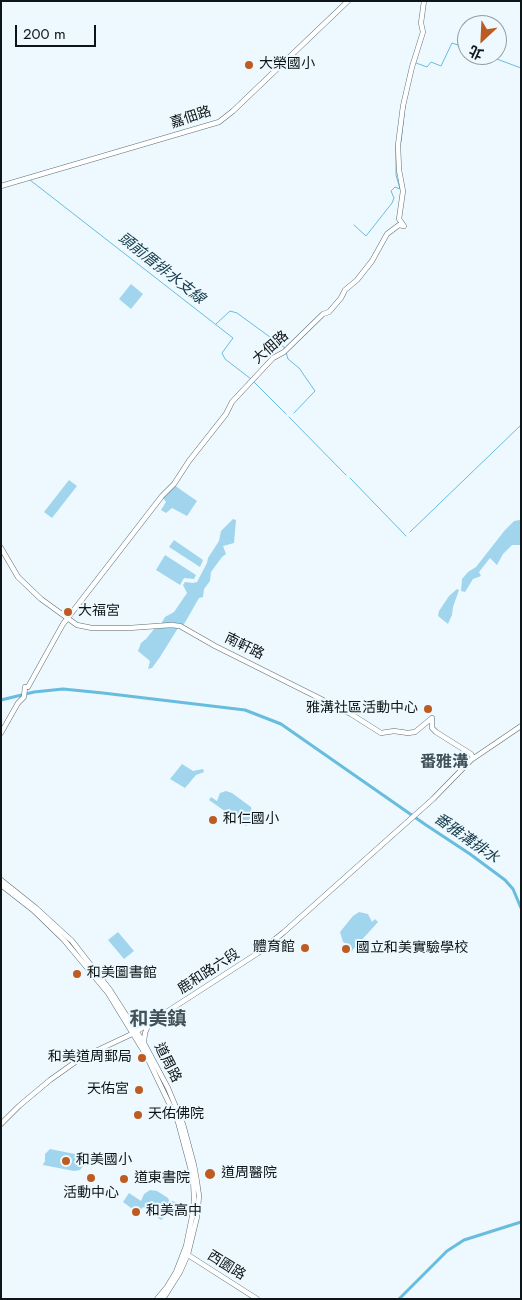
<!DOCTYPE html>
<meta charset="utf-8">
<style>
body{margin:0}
#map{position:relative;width:522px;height:1300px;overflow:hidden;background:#edf9fe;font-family:Jost,"Noto Sans TC",sans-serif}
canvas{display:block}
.frame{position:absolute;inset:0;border:2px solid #0e1518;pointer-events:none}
.north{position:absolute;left:457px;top:15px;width:50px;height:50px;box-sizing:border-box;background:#edf9fe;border:1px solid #949ea2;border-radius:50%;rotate:205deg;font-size:14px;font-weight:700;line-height:20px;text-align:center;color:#0e1518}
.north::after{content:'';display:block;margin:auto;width:18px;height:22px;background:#be5b21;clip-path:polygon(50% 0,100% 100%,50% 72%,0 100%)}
.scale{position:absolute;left:15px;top:25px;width:81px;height:22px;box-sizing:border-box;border:2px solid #0e1518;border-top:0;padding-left:6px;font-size:15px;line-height:18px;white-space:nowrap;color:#0e1518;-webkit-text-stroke:4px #edf9fe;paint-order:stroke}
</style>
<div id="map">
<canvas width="522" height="1300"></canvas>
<div class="frame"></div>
<div class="north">北</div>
<div class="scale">200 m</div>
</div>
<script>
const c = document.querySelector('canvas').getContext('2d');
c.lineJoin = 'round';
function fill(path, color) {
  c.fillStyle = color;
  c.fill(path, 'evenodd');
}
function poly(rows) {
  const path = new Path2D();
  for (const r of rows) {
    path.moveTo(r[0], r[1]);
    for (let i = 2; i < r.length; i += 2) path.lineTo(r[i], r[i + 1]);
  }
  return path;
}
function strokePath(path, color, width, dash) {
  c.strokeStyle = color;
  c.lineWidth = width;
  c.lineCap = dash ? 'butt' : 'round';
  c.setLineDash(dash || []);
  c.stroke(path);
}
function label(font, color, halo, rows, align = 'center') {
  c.font = font + ' Jost,"Noto Sans TC",sans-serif';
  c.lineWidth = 4;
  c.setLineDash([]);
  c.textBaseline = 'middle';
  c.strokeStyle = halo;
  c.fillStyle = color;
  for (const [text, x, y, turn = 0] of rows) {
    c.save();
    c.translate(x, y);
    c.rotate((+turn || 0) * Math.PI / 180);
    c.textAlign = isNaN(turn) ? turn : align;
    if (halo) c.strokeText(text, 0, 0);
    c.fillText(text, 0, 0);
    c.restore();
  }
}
const green = poly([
 [131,284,143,294,131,309,119,299],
 [69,480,77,486,52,518,44,512],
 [174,485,197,501,187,516,172,508,166,513,161,510,166,502,163,498],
 [233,519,236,520,234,543,223,546,226,554,222,557,211,572,210,581,204,589,203,597,199,598,183,626,172,622,161,624,165,617,174,612,187,593,183,585,185,582,193,583,197,582,207,563,208,558,219,541,221,531],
 [520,520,521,545,512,545,503,554,497,565,490,558,479,572,481,576,473,579,465,592,461,591,462,579,468,572,476,567,505,530,514,521],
 [174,540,203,560,200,567,169,547],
 [165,555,196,575,194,579,184,578,180,585,156,570],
 [457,589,459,590,453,607,452,615,448,624,438,616,439,611,449,596],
 [172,626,178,628,160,657,152,668,148,669,150,661,138,651,141,643,146,639,154,629],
 [182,764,193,771,203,769,204,772,196,775,185,788,170,779],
 [226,791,232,793,251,807,252,814,250,819,245,821,248,824,246,826,209,800,211,797,217,801,220,793],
 [359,912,368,914,372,922,375,919,378,922,349,954,347,952,351,946,343,942,340,932,353,916],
 [118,932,134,951,124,959,108,940],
 [50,1149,80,1155,84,1160,83,1166,80,1170,74,1171,43,1165,44,1162,45,1162,45,1154],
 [150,1190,157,1191,168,1198,171,1205,172,1201,190,1207,188,1217,170,1212,161,1220,143,1207,138,1213,123,1202,129,1193,141,1201,144,1194]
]);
const stream = poly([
 [486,55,521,68],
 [416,63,427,67,431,62,441,66,452,43,467,48],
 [401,142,405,106],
 [30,180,233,338,222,353,225,359,251,379],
 [354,225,366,236,392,203,394,198,391,191,395,187,400,189,396,175,396,146],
 [216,324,230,311,237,313,285,348],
 [286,352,288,359,299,368,315,391,294,413],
 [254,382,286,414],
 [289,417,346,475],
 [350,478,406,536],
 [410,532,521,425]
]);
const canal = poly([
 [1,700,34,692,63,689,103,693,245,710,281,724,426,825,470,854,505,880,513,889,521,908],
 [399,1299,447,1251,464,1240,521,1222]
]);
const secondary = poly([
 [1,186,219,122,233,111,348,1],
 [1,548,18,577,41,599,77,625,92,628,129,628,171,625,180,626,215,646,351,714,381,733,394,731,408,733,415,732,432,718],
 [28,687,63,624,162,496,174,484,189,461,226,414,232,402,273,358,284,352,323,314,329,312,341,298,345,290,357,280,372,261,387,234,399,225,404,226,399,219,403,191,399,170,398,145,403,106,412,67,423,32,421,23,424,1],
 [432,718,432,728,436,732,471,754,473,758],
 [1,733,18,703,24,697,25,687],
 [1,880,36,908,72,941,110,990,144,1043,168,1088,183,1124,194,1165,197,1182,199,1196,197,1217,188,1254,180,1272,163,1299],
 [1,885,33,910,64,940,108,993,146,1055,178,1122,193,1178,194,1199,193,1212,186,1246,176,1272,167,1287,157,1299],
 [129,1018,149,1023,145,1033,144,1041],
 [1,1124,19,1106,50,1080,81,1058,134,1033,258,953,284,932,433,799,471,760,521,726],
 [185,1253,257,1299]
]);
const markers = [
 [249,65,5,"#be5b21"],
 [68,612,5,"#be5b21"],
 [428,709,5,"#be5b21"],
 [213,820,5,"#be5b21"],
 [305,948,5,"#be5b21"],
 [346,949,5,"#be5b21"],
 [77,974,5,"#be5b21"],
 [142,1058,5,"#be5b21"],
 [139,1090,5,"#be5b21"],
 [138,1115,5,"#be5b21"],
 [66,1161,5,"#be5b21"],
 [210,1174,6,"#be5b21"],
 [91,1178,5,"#be5b21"],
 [124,1179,5,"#be5b21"],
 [136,1212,5,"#be5b21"]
];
const poiNames = [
 ["大榮國小",259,65],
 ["大福宮",78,612],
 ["雅溝社區活動中心",418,709,"right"],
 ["和仁國小",223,820],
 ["體育館",295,948,"right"],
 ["國立和美實驗學校",356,949],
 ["和美圖書館",87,974],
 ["和美道周郵局",132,1058,"right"],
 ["天佑宮",129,1090,"right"],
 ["天佑佛院",148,1115],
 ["和美國小",76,1161],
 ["道周醫院",221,1174],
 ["道東書院",134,1179],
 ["活動中心",91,1194,"center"],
 ["和美高中",146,1212]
];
const streetNames = [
 ["嘉佃路",191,118,-18],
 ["大佃路",271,348,-41],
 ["南軒路",244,647,26],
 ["鹿和路六段",209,972,-33],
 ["道周路",167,1063,63],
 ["西園路",226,1266,32]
];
const waterNames = [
 ["頭前厝排水支線",161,269,38],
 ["番雅溝排水",466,839,35]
];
const quarterNames = [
 ["番雅溝",444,763]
];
const districtNames = [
 ["和美鎮",158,1020]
];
fill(green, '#a0d5ed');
strokePath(stream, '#68bcde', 1);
strokePath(canal, '#68bcde', 3);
strokePath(secondary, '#5d6e76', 5.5);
strokePath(secondary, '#fff', 4.5);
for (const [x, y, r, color] of markers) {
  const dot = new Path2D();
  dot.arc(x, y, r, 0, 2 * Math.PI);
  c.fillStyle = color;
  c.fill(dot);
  strokePath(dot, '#edf9fe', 2);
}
label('14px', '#0e1518', '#edf9fe', poiNames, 'left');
label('14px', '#0e1518', '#edf9fe', streetNames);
label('italic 15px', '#133948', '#edf9fe', waterNames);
label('bold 16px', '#42525a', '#edf9fe', quarterNames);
label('bold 19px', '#42525a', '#edf9fe', districtNames);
</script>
